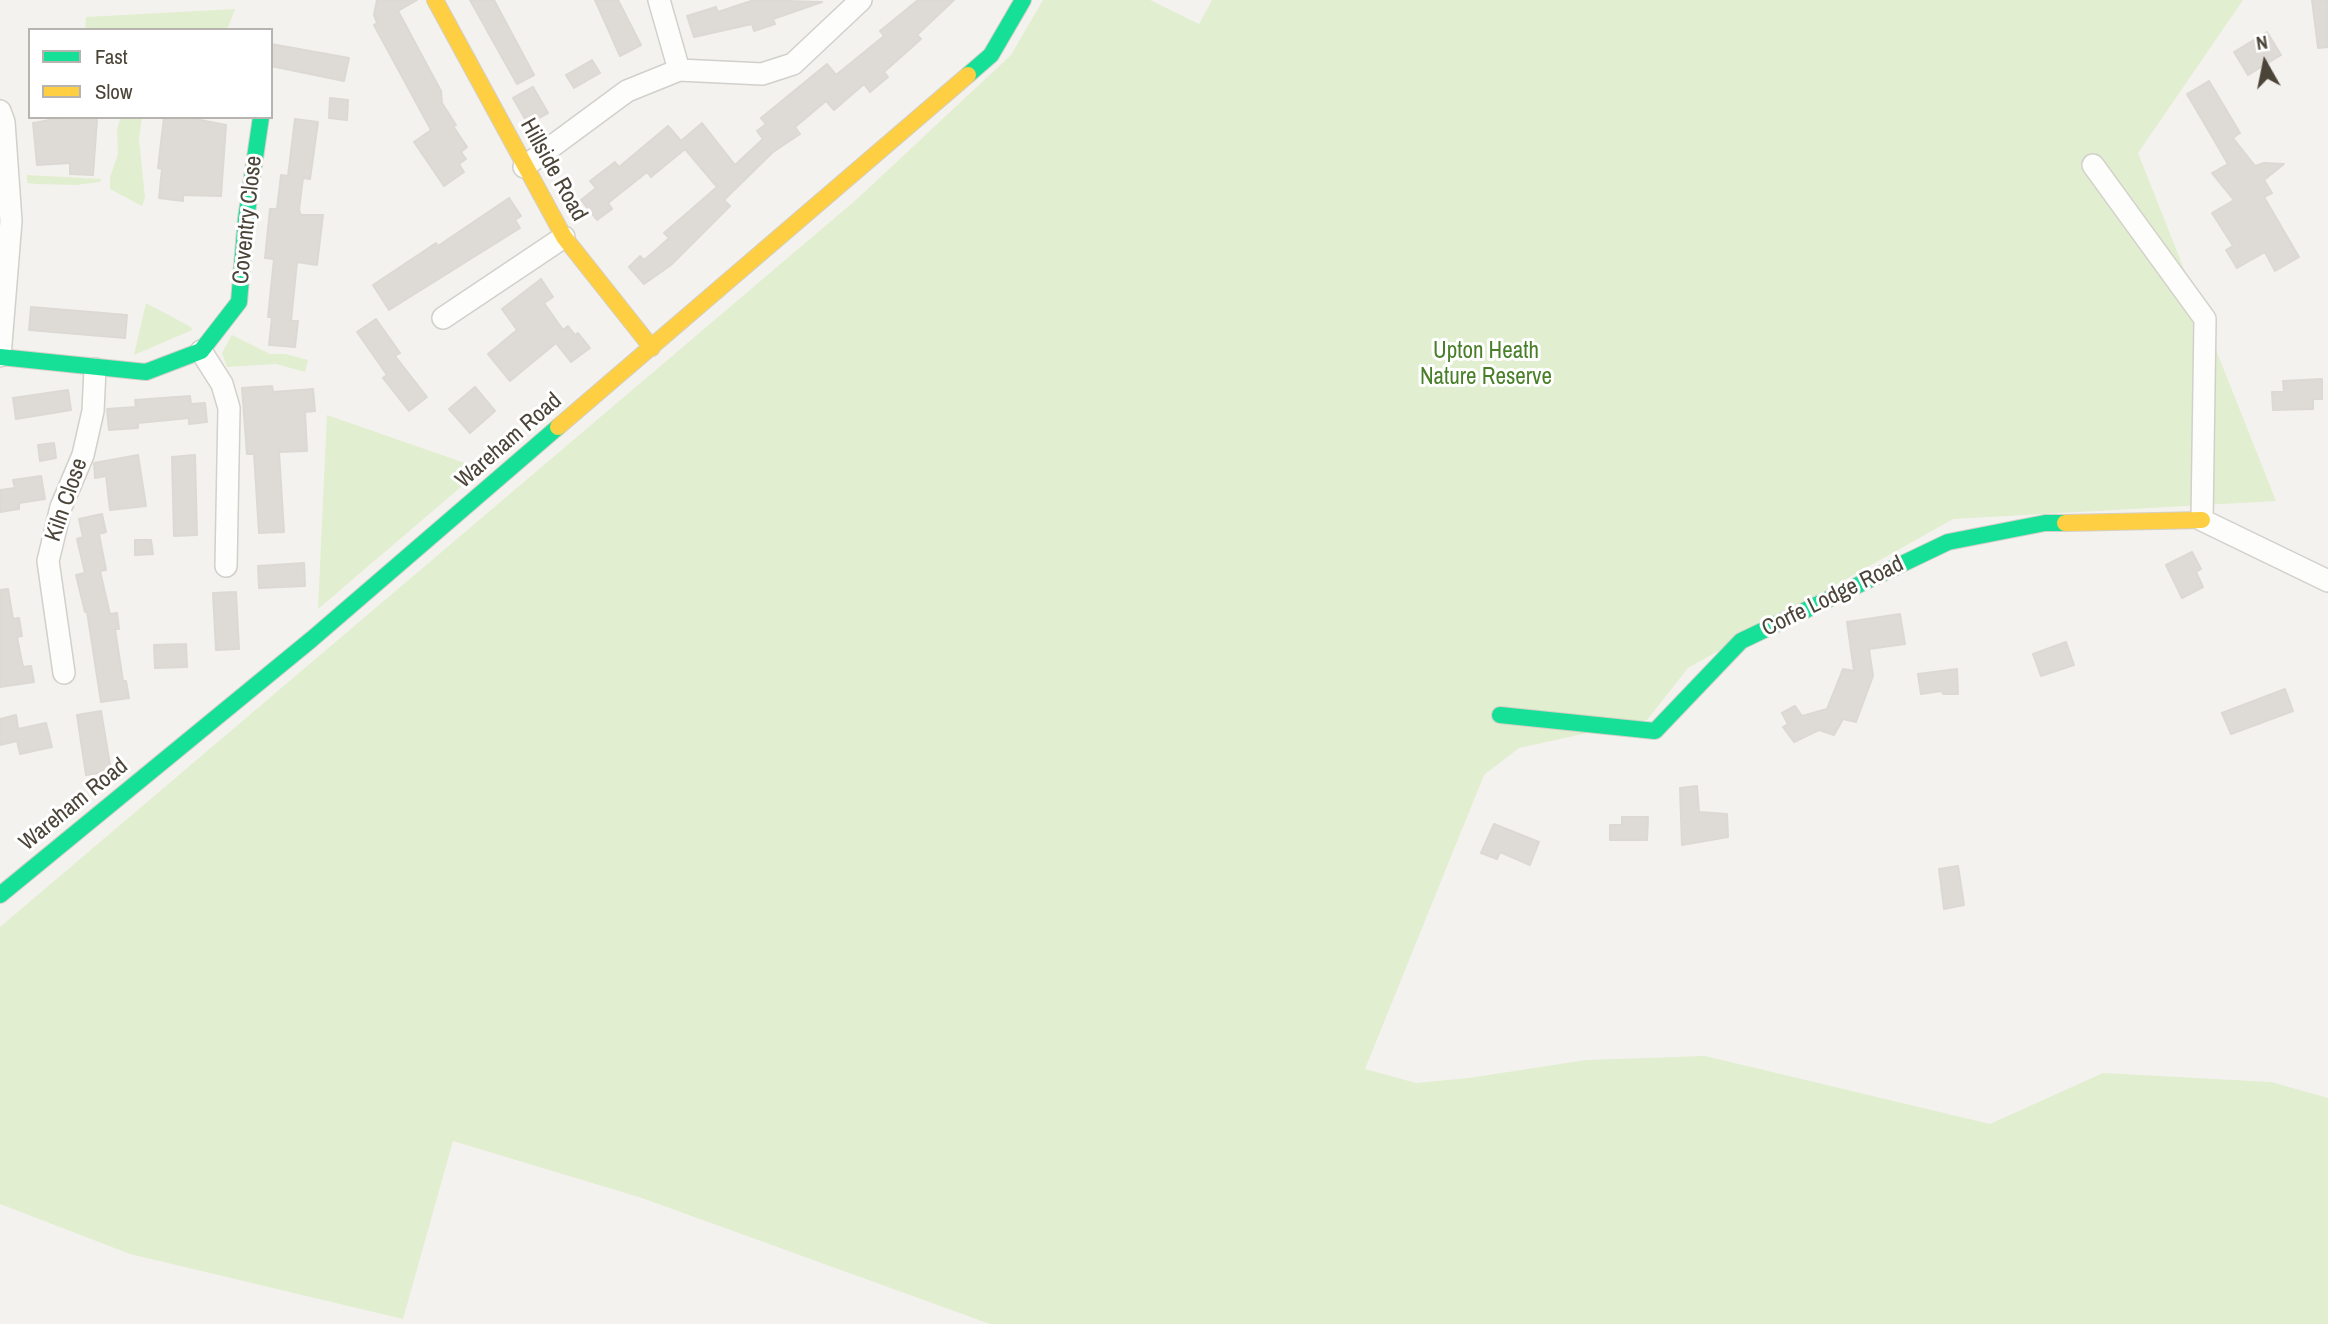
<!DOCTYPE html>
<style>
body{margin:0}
#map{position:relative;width:2328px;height:1324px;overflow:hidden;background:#f4f2ee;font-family:"Archivo Narrow",sans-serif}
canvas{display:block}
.legend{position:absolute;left:28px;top:28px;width:245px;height:91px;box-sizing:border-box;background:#fff;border:2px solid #b7b4b0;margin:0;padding:9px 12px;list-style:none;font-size:21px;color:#4b4439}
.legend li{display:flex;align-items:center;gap:14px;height:35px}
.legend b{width:35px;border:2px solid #b7b4b0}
.north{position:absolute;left:2230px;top:28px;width:70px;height:70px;-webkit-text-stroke:5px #fff;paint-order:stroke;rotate:351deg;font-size:19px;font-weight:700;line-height:28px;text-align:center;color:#4b4439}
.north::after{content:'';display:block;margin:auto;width:24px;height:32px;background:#4b4439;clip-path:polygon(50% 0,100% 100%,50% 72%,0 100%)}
</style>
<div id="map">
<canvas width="2328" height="1324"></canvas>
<ul class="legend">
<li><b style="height:9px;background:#16e098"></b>Fast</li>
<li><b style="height:9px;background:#ffcf43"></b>Slow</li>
</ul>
<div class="north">N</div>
</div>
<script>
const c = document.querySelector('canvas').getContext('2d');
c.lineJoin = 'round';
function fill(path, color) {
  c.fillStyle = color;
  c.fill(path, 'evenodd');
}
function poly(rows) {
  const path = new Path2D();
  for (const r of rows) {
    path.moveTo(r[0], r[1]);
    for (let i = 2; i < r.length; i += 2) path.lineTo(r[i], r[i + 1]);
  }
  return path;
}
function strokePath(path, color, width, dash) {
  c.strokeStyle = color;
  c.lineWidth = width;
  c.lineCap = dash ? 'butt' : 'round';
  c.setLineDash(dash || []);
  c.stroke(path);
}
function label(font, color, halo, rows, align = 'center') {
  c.font = font + ' "Archivo Narrow",sans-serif';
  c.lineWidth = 6;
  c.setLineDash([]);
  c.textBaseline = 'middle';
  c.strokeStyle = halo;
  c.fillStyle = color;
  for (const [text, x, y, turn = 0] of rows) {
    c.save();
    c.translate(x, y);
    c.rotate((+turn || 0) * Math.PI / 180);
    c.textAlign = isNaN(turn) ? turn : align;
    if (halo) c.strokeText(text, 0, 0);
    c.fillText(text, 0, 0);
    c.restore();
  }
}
const green = poly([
 [1043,0,1150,0,1199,24,1212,0,2243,0,2138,153,2276,501,1953,519,1688,668,1647,720,1519,748,1484,775,1365,1069,1416,1083,1469,1078,1586,1060,1705,1056,1990,1124,2103,1073,2271,1082,2328,1098,2328,1324,990,1324,642,1198,453,1141,403,1319,130,1254,0,1204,0,927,857,199,1011,55],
 [235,9,227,30,85,30,86,17],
 [121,117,142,117,139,139,145,198,142,206,110,189,110,177,118,154,117,129],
 [27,175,101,179,100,182,76,185,37,184,27,183],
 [146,303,191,327,192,330,134,355],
 [232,335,270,354,285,354,308,360,305,372,276,364,227,367,222,353],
 [327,415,482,469,318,609]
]);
const building = poly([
 [377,0,417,0,398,11,441,91,442,103,456,125,453,126,467,147,461,152,466,159,459,164,464,172,444,186,414,142,431,130,374,25,377,23,374,15,377,0],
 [470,0,494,0,534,75,517,84,470,0],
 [595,0,618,0,641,45,620,56,595,0],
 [754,0,822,2,773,19,775,24,754,31,752,24,694,37,687,16,716,7,718,12,754,0],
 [918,0,954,0,917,35,921,39,884,72,888,77,870,92,864,84,834,110,826,101,795,127,800,134,773,152,724,200,730,206,671,265,644,284,629,267,640,256,644,260,657,249,669,238,664,233,717,187,685,149,651,177,647,172,608,203,612,209,597,220,581,200,596,188,590,181,615,162,619,167,668,126,681,141,702,123,735,165,763,139,757,131,766,124,761,118,827,64,836,75,884,36,880,31,918,0],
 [2312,0,2328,0,2328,47,2318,48,2312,0],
 [2267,32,2281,55,2248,75,2234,52,2267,32],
 [271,44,349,58,344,81,271,66,271,44],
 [592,60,600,73,574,88,566,75,592,60],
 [2209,81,2240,133,2233,138,2255,166,2264,163,2284,164,2264,180,2272,193,2264,197,2299,257,2275,271,2265,252,2237,268,2226,250,2233,246,2212,213,2234,200,2212,173,2228,164,2187,94,2209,81],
 [533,87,548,113,528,124,513,98,533,87],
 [330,98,348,100,347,120,329,118,330,98],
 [66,117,97,120,93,175,70,174,70,163,37,165,33,123,66,117],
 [164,117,185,117,226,125,221,196,183,195,183,201,159,198,162,169,158,168,164,117],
 [295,119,318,122,310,179,303,178,299,210,301,215,323,215,317,265,297,262,291,321,298,321,295,347,269,345,272,317,268,317,274,259,265,258,270,209,277,209,281,175,288,176,295,119],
 [509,198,521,216,515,220,520,228,389,310,373,285,436,243,438,246,509,198],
 [541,279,553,297,544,303,563,330,568,326,575,335,578,333,590,348,571,362,556,343,510,381,488,354,517,330,502,309,541,279],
 [31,307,127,315,125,338,29,330,31,307],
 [376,319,400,353,395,356,427,397,409,411,383,378,387,375,357,332,376,319],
 [2322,379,2322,399,2313,399,2313,409,2273,410,2272,392,2284,392,2283,381,2322,379],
 [272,386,273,392,313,389,315,411,305,412,307,451,279,452,284,532,259,533,254,454,247,454,242,388,272,386],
 [475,387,495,411,470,433,449,409,475,387],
 [68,390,71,410,16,419,13,398,68,390],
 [190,396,191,404,205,403,207,422,189,424,189,418,138,423,138,428,109,430,107,409,136,407,135,400,190,396],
 [54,443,56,458,40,461,38,445,54,443],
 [138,455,146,506,110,510,106,476,95,478,94,463,138,455],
 [195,455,197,535,174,536,172,457,195,455],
 [41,476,45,499,19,503,19,509,0,512,0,490,15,488,13,480,41,476],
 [102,514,106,532,99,534,106,570,100,571,110,614,117,613,119,629,115,629,123,681,126,681,129,698,101,702,87,611,85,612,76,575,85,573,77,539,83,537,79,519,102,514],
 [135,540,151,540,153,554,135,555,135,540],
 [2192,552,2201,569,2196,572,2203,587,2182,598,2166,565,2192,552],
 [304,563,305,586,259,588,258,566,304,563],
 [8,589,13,619,19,618,22,636,17,637,23,667,31,666,34,682,0,687,0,590,8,589],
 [236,592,239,649,216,650,213,593,236,592],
 [1900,614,1905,644,1869,649,1873,676,1856,722,1843,719,1834,735,1819,730,1794,742,1783,727,1788,724,1782,713,1795,706,1802,716,1827,709,1843,669,1854,671,1847,622,1900,614],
 [2066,642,2074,665,2041,676,2033,654,2066,642],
 [186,644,187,667,155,668,154,645,186,644],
 [1957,669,1958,694,1943,694,1942,691,1921,694,1918,674,1957,669],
 [2285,689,2293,711,2231,734,2222,713,2285,689],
 [101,711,111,771,86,775,77,715,101,711],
 [16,715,18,729,46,723,52,747,20,754,17,741,0,745,0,719,16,715],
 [1697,786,1699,812,1727,814,1728,837,1682,845,1680,788,1697,786],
 [1622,817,1648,817,1647,840,1610,840,1610,825,1622,825,1622,817],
 [1494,824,1539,842,1530,865,1500,852,1497,859,1481,853,1494,824],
 [1958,866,1964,905,1944,909,1939,869,1958,866]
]);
const street = poly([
 [659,0,679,70],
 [0,111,4,122,11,221,0,356],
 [2093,165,2205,319,2202,520,2328,581],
 [524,167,627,91,679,70,762,74,793,64,861,0],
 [443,318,564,237],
 [201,351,222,384,229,408,226,566],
 [64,673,48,561,61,507,83,455,93,411,95,369]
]);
const fast = poly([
 [968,75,991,55,1023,0],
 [0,357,146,372,201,351,239,302,246,219,261,117],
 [1500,715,1655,731,1741,641,1948,542,2045,523,2065,523],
 [0,895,312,639,558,427]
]);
const slow = poly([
 [435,0,564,237,652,348],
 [558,427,968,75],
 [2065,523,2202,520]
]);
const streetNames = [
 ["Hillside Road",553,170,61],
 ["Coventry Close",248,220,-84],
 ["Wareham Road",509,441,-41],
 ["Kiln Close",67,500,-71],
 ["Corfe Lodge Road",1833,597,-26],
 ["Wareham Road",74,805,-39]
];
const parkNames = [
 ["Upton Heath",1486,352],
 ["Nature Reserve",1486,378]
];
fill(green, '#e1eecf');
fill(building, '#dedbd6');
strokePath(building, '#dcd9d4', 2);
strokePath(street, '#d2d0cb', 24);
strokePath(fast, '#d3cfc5', 18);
strokePath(slow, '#d3cfc5', 18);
strokePath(street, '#fdfdfc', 21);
strokePath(fast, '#16e098', 16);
strokePath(slow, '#ffcf43', 16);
label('23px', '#4b4439', '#fff', streetNames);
label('23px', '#4a7f2a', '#fff', parkNames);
</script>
